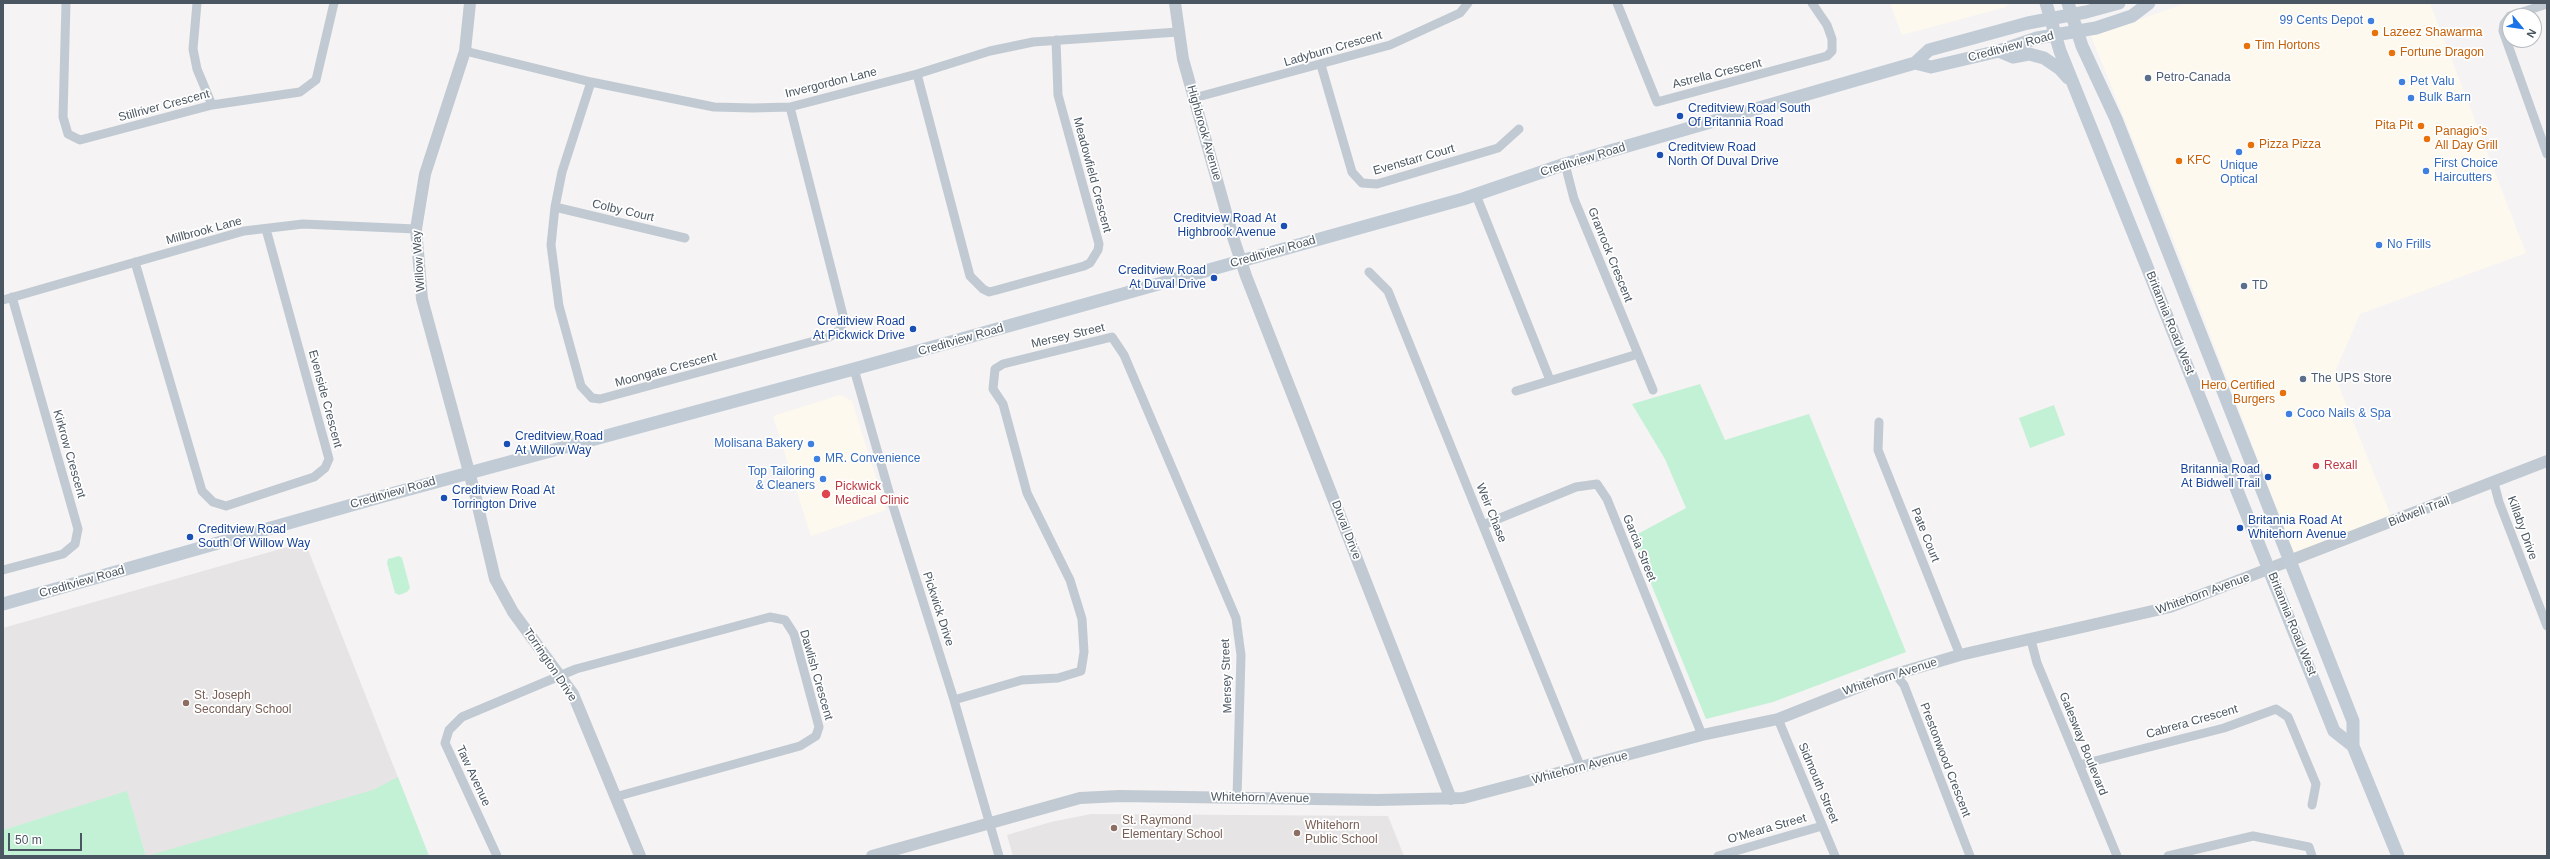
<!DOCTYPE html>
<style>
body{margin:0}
#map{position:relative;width:2550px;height:859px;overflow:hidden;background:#f5f3f3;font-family:Arial,sans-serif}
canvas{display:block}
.frame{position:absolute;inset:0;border:4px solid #4a5661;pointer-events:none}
.north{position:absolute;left:2502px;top:8px;width:40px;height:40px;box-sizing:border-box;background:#fff;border:1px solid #b7bbc0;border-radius:50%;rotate:119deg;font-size:11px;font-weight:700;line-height:16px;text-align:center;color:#4a5661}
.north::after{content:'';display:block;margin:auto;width:14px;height:18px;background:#1a73e8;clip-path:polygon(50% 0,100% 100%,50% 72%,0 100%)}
.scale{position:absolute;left:8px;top:833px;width:74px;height:18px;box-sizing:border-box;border:2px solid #4a5661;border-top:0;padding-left:5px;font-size:12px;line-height:14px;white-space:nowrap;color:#4a5661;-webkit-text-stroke:3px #fff;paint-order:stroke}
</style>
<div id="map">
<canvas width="2550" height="859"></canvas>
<div class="frame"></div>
<div class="north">N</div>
<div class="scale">50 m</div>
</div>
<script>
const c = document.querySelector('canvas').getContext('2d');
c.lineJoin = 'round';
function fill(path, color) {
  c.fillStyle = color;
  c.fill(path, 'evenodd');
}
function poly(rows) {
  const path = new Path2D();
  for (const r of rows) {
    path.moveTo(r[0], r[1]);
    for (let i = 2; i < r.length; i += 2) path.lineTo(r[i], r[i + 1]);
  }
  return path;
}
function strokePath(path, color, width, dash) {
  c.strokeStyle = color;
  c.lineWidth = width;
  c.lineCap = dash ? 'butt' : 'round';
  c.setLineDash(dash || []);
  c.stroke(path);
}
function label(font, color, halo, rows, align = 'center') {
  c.font = font + ' Arial,sans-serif';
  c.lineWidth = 3.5;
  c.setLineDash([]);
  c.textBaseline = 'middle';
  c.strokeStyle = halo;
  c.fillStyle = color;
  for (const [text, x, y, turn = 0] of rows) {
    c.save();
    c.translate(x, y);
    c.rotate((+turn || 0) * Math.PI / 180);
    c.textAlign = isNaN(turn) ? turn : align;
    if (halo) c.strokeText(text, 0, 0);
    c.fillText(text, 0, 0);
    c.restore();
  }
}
const commercial = poly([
 [1890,3,2008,3,2006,7,1902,35],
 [2187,3,2430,3,2526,253,2360,314,2334,374,2391,516,2295,556,2182,261,2091,36],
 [840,395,852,401,886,510,811,536,773,416]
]);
const education = poly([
 [305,542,429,856,146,856,127,792,3,830,3,628],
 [1091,814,1388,816,1404,856,1013,856,1007,835,1051,822]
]);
const green = poly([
 [1700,384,1725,440,1809,414,1906,652,1773,702,1706,719,1632,537,1686,508,1665,459,1632,404],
 [2054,405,2065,435,2030,448,2019,418],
 [399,556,402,558,410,588,407,592,399,595,395,593,387,563,388,559],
 [398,777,429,856,147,856,373,790],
 [127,791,146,856,3,856,3,830]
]);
const minor = poly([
 [66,3,63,117,68,134,80,140,212,105,300,92,316,80,334,3],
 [197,3,193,49,197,69,212,105],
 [1617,3,1657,102,1827,56,1832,51,1832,39,1827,25,1812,3],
 [2510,16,2504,24,2503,31,2547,154],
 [2510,16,2547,4],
 [465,51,591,82,714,107,753,108,790,107,917,74,990,51,1033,42,1178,32],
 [1321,65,1352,172,1362,183,1377,184,1498,148,1519,129],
 [917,74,970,276,983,289,989,292,997,290,1084,266,1090,263,1098,250,1099,244,1058,95,1056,40],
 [591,82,562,172,555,207,551,245,559,306,581,386,592,398,600,399,829,337,840,330,844,319,790,107],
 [1194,98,1390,45,1460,13,1468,3],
 [1565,164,1574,199,1653,390],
 [1476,195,1550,380],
 [555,207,685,238],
 [135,262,202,491,213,502,226,506,314,477,325,468,329,459,266,229],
 [1369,272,1388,291,1581,768],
 [3,300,244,231,303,224,416,229],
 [854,369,893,506,954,700,999,856],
 [1516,391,1638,354],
 [1879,422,1878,450,1960,655],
 [2494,483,2499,502,2547,626],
 [1483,525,1576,487,1597,484,1607,499,1702,735],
 [3,570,63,554,75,544,78,529,12,297],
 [2031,640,2037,663,2117,856],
 [1895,674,1904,685,1970,856],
 [954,700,1022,680,1058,678,1081,671,1084,652,1082,619,1070,580,1027,493,1003,404,993,389,995,369,1003,364,1112,337,1124,355,1236,618,1241,655,1237,798],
 [1778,719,1835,856],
 [2079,765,2224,728,2276,709,2288,717,2316,784,2312,805],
 [497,856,445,743,449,730,462,717,576,669,770,617,785,620,794,634,819,727,816,736,800,746,615,797],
 [1718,856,1822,826],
 [2168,856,2253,836,2309,847,2312,856]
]);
const tertiary = poly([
 [470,3,465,51,425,174,416,229,422,299,475,494,495,579,513,612,573,694,640,856],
 [1175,3,1183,59,1233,237,1246,276,1451,799],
 [872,856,1080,798,1120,796,1378,800,1463,798,1702,735,1778,719,1879,679,1960,655,2170,607,2547,461]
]);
const secondary = poly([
 [2046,3,2060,51,2334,731,2353,746],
 [2068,3,2082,46,2116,119,2353,721,2353,746,2398,856],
 [1999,51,2013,57,2029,54,2044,58,2060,69,2068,78],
 [1915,63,1931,67,1999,51,2037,38,2096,28,2132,16,2149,3],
 [3,604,380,497,854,369,1463,199,1565,164,1915,63,1929,50,2028,23,2086,12,2119,3]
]);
const markers = [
 [2371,21,4,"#3f7fe0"],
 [2375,33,4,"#e8710a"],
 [2247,46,4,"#e8710a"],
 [2392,53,4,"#e8710a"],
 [2148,78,4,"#5c6f8a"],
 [2402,82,4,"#3f7fe0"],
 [2411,98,4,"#3f7fe0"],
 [1680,116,4,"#1a4fb4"],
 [2421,126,4,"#e8710a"],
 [2427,139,4,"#e8710a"],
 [2251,145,4,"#e8710a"],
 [2239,152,4,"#3f7fe0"],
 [1660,155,4,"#1a4fb4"],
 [2179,161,4,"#e8710a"],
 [2426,171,4,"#3f7fe0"],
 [1284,226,4,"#1a4fb4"],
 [2379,245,4,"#3f7fe0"],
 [1214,278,4,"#1a4fb4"],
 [2244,286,4,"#5c6f8a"],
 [913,329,4,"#1a4fb4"],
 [2303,379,4,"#5c6f8a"],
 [2283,393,4,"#e8710a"],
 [2289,414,4,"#3f7fe0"],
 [507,444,4,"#1a4fb4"],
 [811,444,4,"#3f7fe0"],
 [817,459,4,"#3f7fe0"],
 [2316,466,4,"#e0444e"],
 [2268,477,4,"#1a4fb4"],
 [823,479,4,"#3f7fe0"],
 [826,494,5,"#e0444e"],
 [444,498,4,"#1a4fb4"],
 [2240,528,4,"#1a4fb4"],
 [190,537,4,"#1a4fb4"],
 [186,703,4,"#8d6e63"],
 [1114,828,4,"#8d6e63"],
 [1297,833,4,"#8d6e63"]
];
const shopNames = [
 ["99 Cents Depot",2363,21,"right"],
 ["Pet Valu",2410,82],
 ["Bulk Barn",2419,98],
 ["First Choice",2434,164],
 ["Haircutters",2434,178],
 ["Unique",2239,166,"center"],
 ["Optical",2239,180,"center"],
 ["No Frills",2387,245],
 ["Coco Nails & Spa",2297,414],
 ["Molisana Bakery",803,444,"right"],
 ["MR. Convenience",825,459],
 ["Top Tailoring",815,472,"right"],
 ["& Cleaners",815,486,"right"]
];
const foodNames = [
 ["Lazeez Shawarma",2383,33],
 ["Tim Hortons",2255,46],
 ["Fortune Dragon",2400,53],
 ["Pita Pit",2413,126,"right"],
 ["Panagio's",2435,132],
 ["All Day Grill",2435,146],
 ["Pizza Pizza",2259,145],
 ["KFC",2187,161],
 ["Hero Certified",2275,386,"right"],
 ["Burgers",2275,400,"right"]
];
const streetNames = [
 ["Creditview Road",2011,47,-15],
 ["Ladyburn Crescent",1333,49,-16],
 ["Astrella Crescent",1717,74,-14],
 ["Invergordon Lane",831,83,-14],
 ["Stillriver Crescent",164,106,-15],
 ["Highbrook Avenue",1204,133,74],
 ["Evenstarr Court",1414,160,-16],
 ["Creditview Road",1583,160,-17],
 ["Meadowfield Crescent",1092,175,75],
 ["Colby Court",623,211,13],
 ["Millbrook Lane",204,231,-15],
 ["Creditview Road",1273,252,-16],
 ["Granrock Crescent",1610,255,68],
 ["Willow Way",419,261,-94],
 ["Britannia Road West",2170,323,68],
 ["Mersey Street",1068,336,-13],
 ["Creditview Road",961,340,-16],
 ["Moongate Crescent",666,370,-15],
 ["Evenside Crescent",325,399,75],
 ["Kirkrow Crescent",69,454,74],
 ["Creditview Road",393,493,-16],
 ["Bidwell Trail",2419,512,-21],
 ["Weir Chase",1491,513,68],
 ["Killaby Drive",2522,528,70],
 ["Duval Drive",1346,530,69],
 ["Pate Court",1925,535,68],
 ["Garcia Street",1639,548,68],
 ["Creditview Road",82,582,-16],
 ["Whitehorn Avenue",2203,594,-20],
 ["Pickwick Drive",938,609,72],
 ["Britannia Road West",2292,624,68],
 ["Torrington Drive",550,665,56],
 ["Dawlish Crescent",816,675,74],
 ["Mersey Street",1227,676,-92],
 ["Whitehorn Avenue",1890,677,-18],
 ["Cabrera Crescent",2192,722,-16],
 ["Galesway Boulevard",2083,744,68],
 ["Prestonwood Crescent",1945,760,69],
 ["Whitehorn Avenue",1580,768,-15],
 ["Taw Avenue",473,776,65],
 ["Sidmouth Street",1818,783,67],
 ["Whitehorn Avenue",1260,798,1],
 ["O'Meara Street",1767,829,-16]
];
const serviceNames = [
 ["Petro-Canada",2156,78],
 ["TD",2252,286],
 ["The UPS Store",2311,379]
];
const transitNames = [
 ["Creditview Road South",1688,109],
 ["Of Britannia Road",1688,123],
 ["Creditview Road",1668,148],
 ["North Of Duval Drive",1668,162],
 ["Creditview Road At",1276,219,"right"],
 ["Highbrook Avenue",1276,233,"right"],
 ["Creditview Road",1206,271,"right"],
 ["At Duval Drive",1206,285,"right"],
 ["Creditview Road",905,322,"right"],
 ["At Pickwick Drive",905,336,"right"],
 ["Creditview Road",515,437],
 ["At Willow Way",515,451],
 ["Britannia Road",2260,470,"right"],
 ["At Bidwell Trail",2260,484,"right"],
 ["Creditview Road At",452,491],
 ["Torrington Drive",452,505],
 ["Britannia Road At",2248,521],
 ["Whitehorn Avenue",2248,535],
 ["Creditview Road",198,530],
 ["South Of Willow Way",198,544]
];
const healthNames = [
 ["Rexall",2324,466],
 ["Pickwick",835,487],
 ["Medical Clinic",835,501]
];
const educationNames = [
 ["St. Joseph",194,696],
 ["Secondary School",194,710],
 ["St. Raymond",1122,821],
 ["Elementary School",1122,835],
 ["Whitehorn",1305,826],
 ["Public School",1305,840]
];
fill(commercial, '#fdf9ef');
fill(education, '#e6e4e5');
fill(green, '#c3f1d5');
strokePath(minor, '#c1cad2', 9);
strokePath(tertiary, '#c1cad2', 12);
strokePath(secondary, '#c1cbd6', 13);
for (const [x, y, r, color] of markers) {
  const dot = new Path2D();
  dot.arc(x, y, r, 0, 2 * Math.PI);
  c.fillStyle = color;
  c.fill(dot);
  strokePath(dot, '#fff', 1.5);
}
label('12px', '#366cbe', '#fff', shopNames, 'left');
label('12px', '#c56008', '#fff', foodNames, 'left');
label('12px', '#4a5661', '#fff', streetNames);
label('12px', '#4e5e75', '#fff', serviceNames, 'left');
label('12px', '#164399', '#fff', transitNames, 'left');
label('12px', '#be3a42', '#fff', healthNames, 'left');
label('12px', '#785e54', '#fff', educationNames, 'left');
</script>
